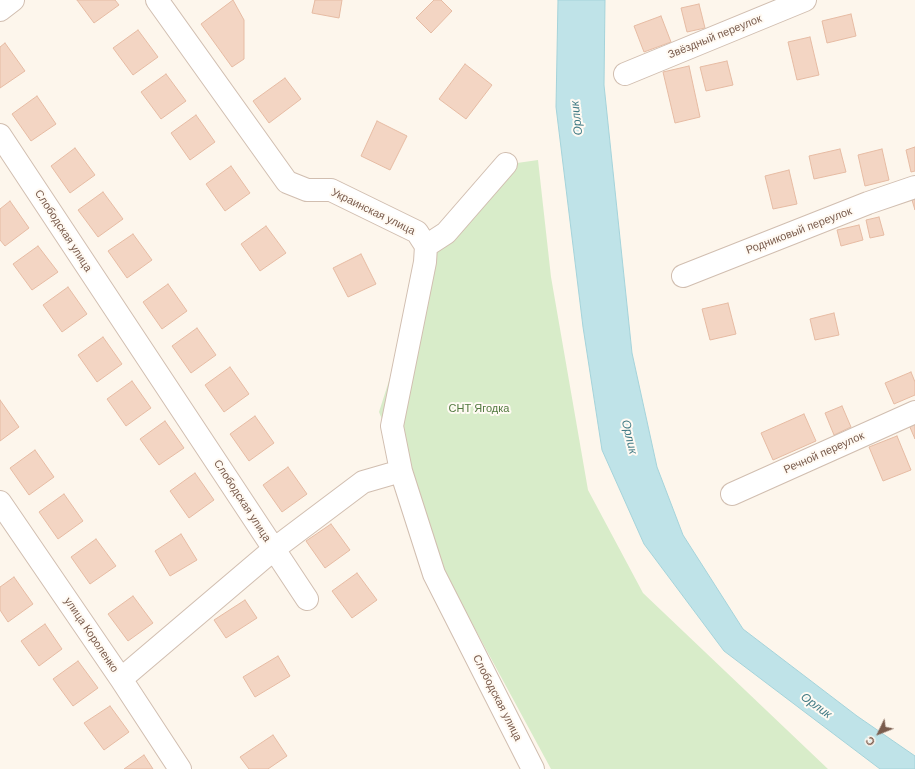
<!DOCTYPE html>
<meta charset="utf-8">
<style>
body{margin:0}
#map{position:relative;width:915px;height:769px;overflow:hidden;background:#fdf6ec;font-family:Helvetica,sans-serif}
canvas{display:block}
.north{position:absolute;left:859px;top:713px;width:40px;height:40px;-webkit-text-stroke:3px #fffaf3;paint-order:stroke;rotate:227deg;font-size:11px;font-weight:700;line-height:16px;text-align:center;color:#7a5c4d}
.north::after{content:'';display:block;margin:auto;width:14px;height:18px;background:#7a5c4d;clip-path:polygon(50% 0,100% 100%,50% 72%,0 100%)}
</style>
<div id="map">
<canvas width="915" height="769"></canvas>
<div class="north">С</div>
</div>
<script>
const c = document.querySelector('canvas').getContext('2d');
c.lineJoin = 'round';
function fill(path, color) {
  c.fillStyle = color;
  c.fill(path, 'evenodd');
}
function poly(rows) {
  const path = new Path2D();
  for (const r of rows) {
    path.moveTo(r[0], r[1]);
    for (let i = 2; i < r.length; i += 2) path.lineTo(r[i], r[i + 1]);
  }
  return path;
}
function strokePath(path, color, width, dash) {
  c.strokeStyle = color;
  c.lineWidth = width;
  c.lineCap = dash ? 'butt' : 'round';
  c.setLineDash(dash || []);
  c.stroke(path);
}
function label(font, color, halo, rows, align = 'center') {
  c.font = font + ' Helvetica,sans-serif';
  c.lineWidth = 4;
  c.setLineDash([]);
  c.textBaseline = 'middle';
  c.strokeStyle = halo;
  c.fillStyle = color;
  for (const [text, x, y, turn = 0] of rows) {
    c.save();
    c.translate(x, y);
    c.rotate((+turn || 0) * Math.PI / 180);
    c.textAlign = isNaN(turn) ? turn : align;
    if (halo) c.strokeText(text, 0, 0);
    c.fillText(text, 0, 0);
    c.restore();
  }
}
const green = poly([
 [538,160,551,277,588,490,643,593,828,769,551,769,449,581,379,412,439,224,517,163]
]);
const water = poly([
 [558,0,605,0,604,85,632,353,657,467,683,535,743,629,857,716,915,756,915,769,880,769,724,651,644,544,602,450,583,327,556,107,558,0]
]);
const building = poly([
 [77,0,115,0,119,5,94,23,77,0],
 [233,0,244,20,244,59,232,67,201,24,233,0],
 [315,0,342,0,339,18,312,13,315,0],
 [434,0,441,0,452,11,431,33,416,18,434,0],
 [699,4,705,28,687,32,681,8,699,4],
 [851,14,856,36,827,43,822,21,851,14],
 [661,16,671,42,644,52,634,26,661,16],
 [138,30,158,57,133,75,113,48,138,30],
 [810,37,819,75,797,80,788,42,810,37],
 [5,43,25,71,0,88,0,47,5,43],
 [727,61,733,85,706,91,700,67,727,61],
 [465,64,492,85,466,119,439,99,465,64],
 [689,66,700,117,675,123,663,72,689,66],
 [166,74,186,101,161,119,141,92,166,74],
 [285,78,301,99,269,123,253,101,285,78],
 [37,96,56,124,31,141,12,114,37,96],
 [196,115,215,142,190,160,171,133,196,115],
 [377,121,407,136,390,170,361,156,377,121],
 [915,147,915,171,911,172,906,150,915,147],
 [75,148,95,175,70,193,51,166,75,148],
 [840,149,846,172,814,179,809,156,840,149],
 [882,149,889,180,865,186,858,155,882,149],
 [231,166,250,193,225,211,206,184,231,166],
 [789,170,797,204,773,209,765,176,789,170],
 [103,192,123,219,98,237,78,210,103,192],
 [915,199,915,210,912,200,915,199],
 [10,201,29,228,5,246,0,240,0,209,10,201],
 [879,217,884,235,870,238,866,220,879,217],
 [859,225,863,240,841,246,837,230,859,225],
 [266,226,286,253,260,271,241,244,266,226],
 [133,234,152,260,127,278,108,251,133,234],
 [38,246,58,272,32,290,13,264,38,246],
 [361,254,376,284,348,297,333,268,361,254],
 [168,284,187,311,162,329,143,302,168,284],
 [68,287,87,314,62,332,43,305,68,287],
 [728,303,736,334,710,340,702,309,728,303],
 [834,313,839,335,815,340,810,319,834,313],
 [197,328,216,355,191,373,172,346,197,328],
 [103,337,122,364,97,382,78,355,103,337],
 [230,367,249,394,224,412,205,385,230,367],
 [911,372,915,382,915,395,894,404,885,383,911,372],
 [132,381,151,408,126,426,107,399,132,381],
 [0,400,19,427,0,441,0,400],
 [842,406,851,427,834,435,825,413,842,406],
 [804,414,816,441,773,460,761,433,804,414],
 [255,416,274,443,249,461,230,434,255,416],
 [165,421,184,448,159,465,140,439,165,421],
 [915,422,915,439,909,425,915,422],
 [897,436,911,470,883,481,869,447,897,436],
 [35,450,54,477,29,495,10,468,35,450],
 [288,467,307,494,282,512,263,485,288,467],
 [195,473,214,500,189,518,170,491,195,473],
 [64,494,83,521,58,539,39,512,64,494],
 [331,524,350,550,325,568,306,541,331,524],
 [181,534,197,560,170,576,155,551,181,534],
 [96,539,116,566,90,584,71,557,96,539],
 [357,573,377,600,352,618,332,591,357,573],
 [14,577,33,604,8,622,0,610,0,587,14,577],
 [133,596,153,623,128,641,108,614,133,596],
 [245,600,257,618,226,638,214,620,245,600],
 [45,624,62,649,39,666,21,641,45,624],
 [278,656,290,676,255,697,243,677,278,656],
 [78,661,98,688,73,706,53,679,78,661],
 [110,706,129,732,104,750,84,723,110,706],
 [273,735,287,756,268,769,249,769,240,757,273,735],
 [144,755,153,769,124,769,144,755]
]);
const minor = poly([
 [157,0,287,182,307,190,331,190,417,232,426,246,425,262,392,426,401,471,434,574,533,769],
 [0,10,13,0],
 [625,74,805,0],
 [0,135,307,599],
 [426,246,446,233,506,164],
 [683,276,868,203,915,187],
 [732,494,915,412],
 [0,502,121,679,180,769],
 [121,679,274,549,363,482,401,471]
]);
const streetNames = [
 ["Звёздный переулок",715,37,-22],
 ["Украинская улица",373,212,26],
 ["Слободская улица",63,231,57],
 ["Родниковый переулок",799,231,-21],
 ["Речной переулок",824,453,-24],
 ["Слободская улица",242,501,57],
 ["улица Короленко",91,635,56],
 ["Слободская улица",497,698,63]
];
const parkNames = [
 ["СНТ Ягодка",479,409]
];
const waterNames = [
 ["Орлик",577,118,-96],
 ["Орлик",629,437,77],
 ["Орлик",816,706,36]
];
fill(green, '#d8ecc9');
fill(water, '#bfe3e8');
strokePath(water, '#a5d3da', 1);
fill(building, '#f3d5c3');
strokePath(building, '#e6bba3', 1);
strokePath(minor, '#d1beb0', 24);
strokePath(minor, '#fff', 22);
label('11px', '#7a5c4d', '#fffaf3', streetNames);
label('11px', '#537a41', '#fffaf3', parkNames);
label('italic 12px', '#437c86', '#fffaf3', waterNames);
</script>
